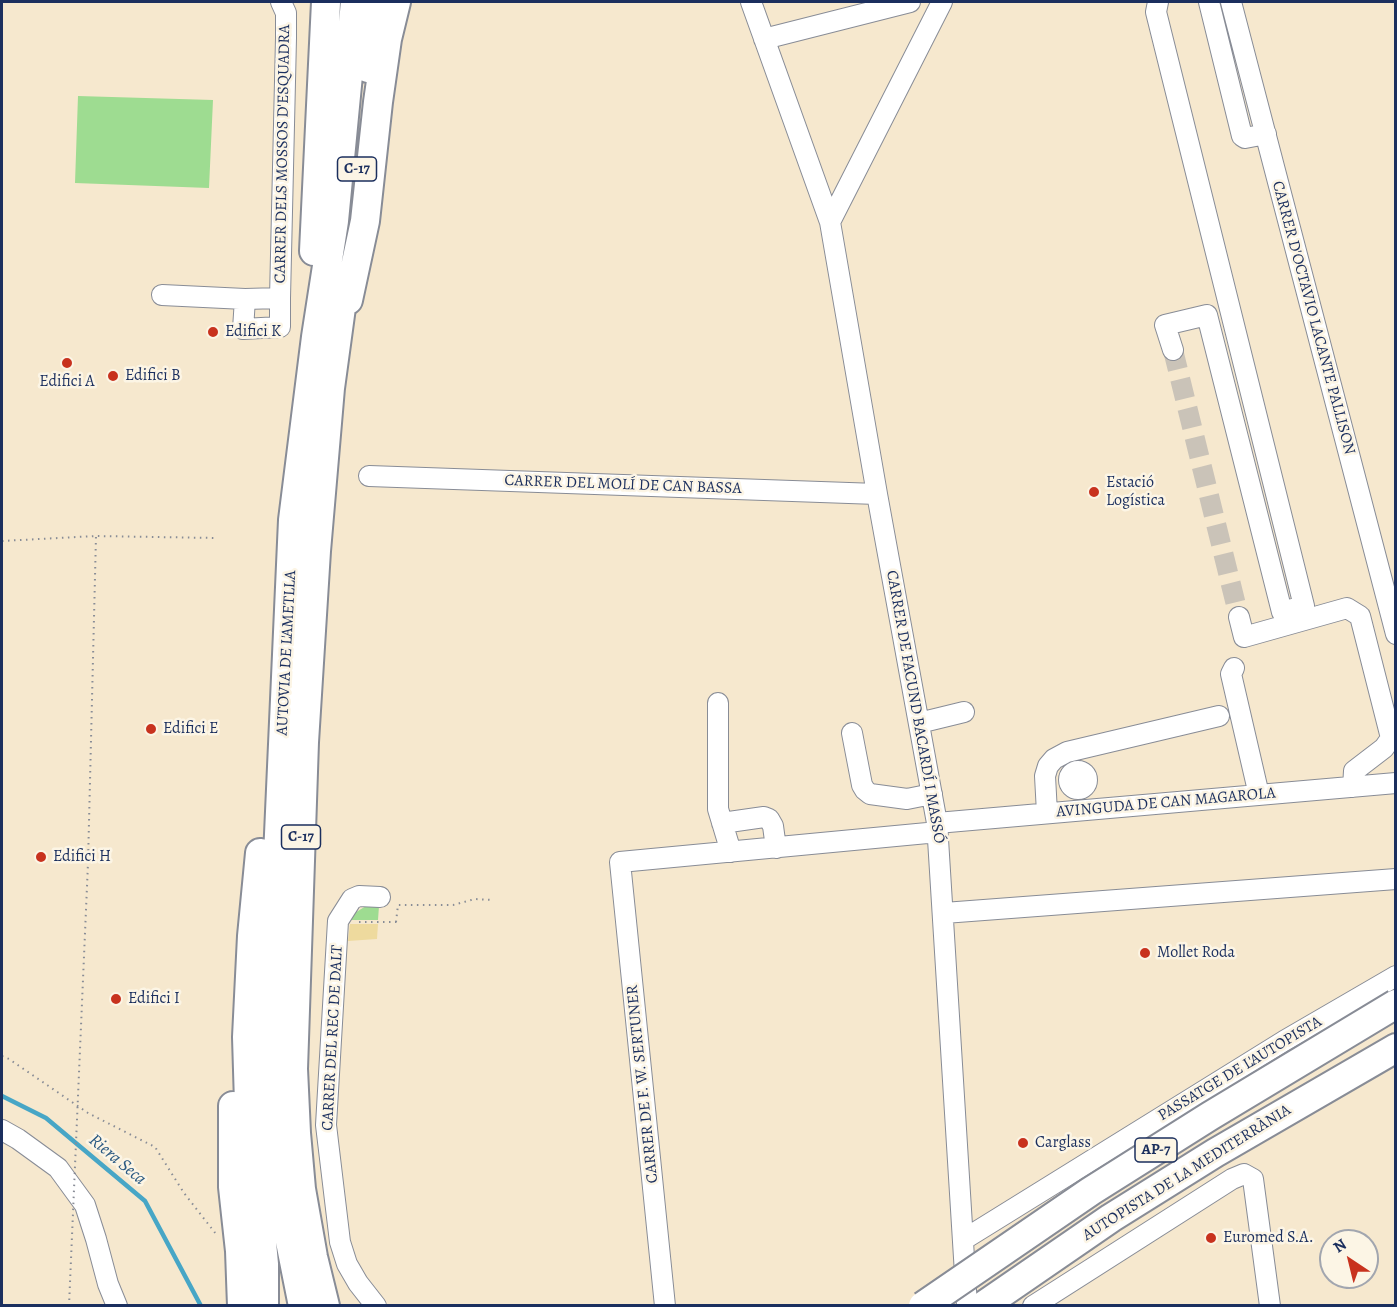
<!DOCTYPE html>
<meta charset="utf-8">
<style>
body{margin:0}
#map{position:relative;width:1397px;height:1307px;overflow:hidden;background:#f6e8ce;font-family:Alegreya,serif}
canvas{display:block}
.frame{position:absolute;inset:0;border:3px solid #1b2f5e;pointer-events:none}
.north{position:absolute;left:1319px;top:1229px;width:60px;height:60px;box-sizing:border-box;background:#fcf5e5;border:2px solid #a2a6af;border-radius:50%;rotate:325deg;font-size:16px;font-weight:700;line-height:24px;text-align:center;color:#1b2f5e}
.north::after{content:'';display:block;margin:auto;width:21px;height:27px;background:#c8321e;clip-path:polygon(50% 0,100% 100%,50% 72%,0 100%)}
</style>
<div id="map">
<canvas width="1397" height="1307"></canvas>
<div class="frame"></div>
<div class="north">N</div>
</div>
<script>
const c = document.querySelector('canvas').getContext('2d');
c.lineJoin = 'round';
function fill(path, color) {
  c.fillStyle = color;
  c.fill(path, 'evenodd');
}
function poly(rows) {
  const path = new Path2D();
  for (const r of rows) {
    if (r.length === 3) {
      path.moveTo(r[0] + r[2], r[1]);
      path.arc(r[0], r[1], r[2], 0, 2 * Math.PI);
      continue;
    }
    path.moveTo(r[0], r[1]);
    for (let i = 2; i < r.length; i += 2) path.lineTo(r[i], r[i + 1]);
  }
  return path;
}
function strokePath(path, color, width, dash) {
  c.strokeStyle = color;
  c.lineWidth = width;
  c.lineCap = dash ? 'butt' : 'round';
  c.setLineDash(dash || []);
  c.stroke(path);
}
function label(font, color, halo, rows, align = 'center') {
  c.font = font + ' Alegreya,serif';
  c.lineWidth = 5;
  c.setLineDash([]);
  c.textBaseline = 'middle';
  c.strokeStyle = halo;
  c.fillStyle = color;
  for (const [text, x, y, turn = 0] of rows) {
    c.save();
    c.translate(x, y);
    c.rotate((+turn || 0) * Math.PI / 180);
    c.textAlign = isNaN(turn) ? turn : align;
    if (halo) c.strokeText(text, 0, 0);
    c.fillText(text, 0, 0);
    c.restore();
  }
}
const green = poly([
 [78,96,213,100,209,188,75,183],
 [366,906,379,906,378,920,351,920,353,914]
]);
const sand = poly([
 [350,924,378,924,377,939,348,941]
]);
const stream = poly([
 [2,1096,46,1118,145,1201,201,1306]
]);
const minorTunnel = poly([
 [1173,350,1239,617]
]);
const path = poly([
 [2,541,96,536,216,538],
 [359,922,400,922],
 [396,922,398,905,453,905,475,899,492,900],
 [2,1056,9,1059,88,1113,155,1147,184,1193,216,1234]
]);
const minor = poly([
 [751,2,830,222,877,494,937,823,967,1306],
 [1158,2,1156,12,1304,606,1282,612,1207,315,1165,325,1173,350],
 [1209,2,1242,136,1245,138,1266,134],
 [1231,2,1396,634],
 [764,39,910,2],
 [830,222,942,2],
 [162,295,245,299,280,298,286,38,286,13,281,2],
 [245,299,243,329,280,327,280,298],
 [369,476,877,494],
 [1239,617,1244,637,1347,608,1360,616,1391,738,1384,748,1354,771,1353,787],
 [1234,668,1231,674,1259,795],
 [718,703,718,809,731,852],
 [919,723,964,712],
 [852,733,862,785,865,790,870,794,907,799,932,794],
 [1078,780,9],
 [1047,813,1045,776,1048,766,1054,759,1067,752,1219,716],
 [722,823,764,817,769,819,773,826,776,848],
 [937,823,1396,783],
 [944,913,1396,879],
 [2,1130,18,1139,58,1168,85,1205,96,1239,108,1284,117,1306],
 [963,1240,1284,1041,1396,976],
 [376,1306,358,1283,347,1264,340,1242,326,1125,338,921,352,899,359,896,380,897],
 [665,1306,620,862,938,832],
 [1033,1306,1232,1179,1244,1174,1253,1179,1270,1306]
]);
const highway = poly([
 [368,68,375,2],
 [314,251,326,2],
 [348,300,365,221,378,102,387,39,396,2],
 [260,853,252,936,247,1037,249,1103,264,1264,264,1306],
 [233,1106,233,1187,240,1251,242,1306],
 [303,1306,281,1196,274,1134,272,1074,274,946,293,520,316,337,334,221,355,2],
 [325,1306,313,1257,301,1189,296,1133,293,1069,304,742,316,551,330,388,345,278],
 [983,1306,1111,1218,1215,1153,1396,1048]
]);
const pathBridge = poly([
 [69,1306,88,863,96,536]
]);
const highwayBridge = poly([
 [923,1306,1091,1191,1210,1116,1396,1004]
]);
const markers = [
 [213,332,6,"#c8321e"],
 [67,363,6,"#c8321e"],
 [113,376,6,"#c8321e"],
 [1094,492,6,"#c8321e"],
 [151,729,6,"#c8321e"],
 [41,857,6,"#c8321e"],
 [1145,953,6,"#c8321e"],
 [116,999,6,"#c8321e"],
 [1023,1143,6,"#c8321e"],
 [1211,1238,6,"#c8321e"]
];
const shields = [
 [357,169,39],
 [301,837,39],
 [1156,1150,42]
];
const shieldNames = [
 ["C-17",357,169],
 ["C-17",301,837],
 ["AP-7",1156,1150]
];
const streetNames = [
 ["CARRER DELS MOSSOS D'ESQUADRA",283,154,-89],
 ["CARRER D'OCTAVIO LACANTE PALLISON",1313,318,75],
 ["CARRER DEL MOLÍ DE CAN BASSA",623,485,2],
 ["AUTOVIA DE L'AMETLLA",287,653,-87],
 ["CARRER DE FACUND BACARDÍ I MASSÓ",915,707,80],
 ["AVINGUDA DE CAN MAGAROLA",1166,803,-5],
 ["CARRER DEL REC DE DALT",333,1038,-87],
 ["PASSATGE DE L'AUTOPISTA",1240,1069,-31],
 ["CARRER DE F. W. SERTUNER",643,1084,-96],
 ["AUTOPISTA DE LA MEDITERRÀNIA",1187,1173,-32]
];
const poiNames = [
 ["Edifici K",225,332],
 ["Edifici B",125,376],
 ["Edifici A",67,382,"center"],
 ["Estació",1106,483],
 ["Logística",1106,501],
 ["Edifici E",163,729],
 ["Edifici H",53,857],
 ["Mollet Roda",1157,953],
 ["Edifici I",128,999],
 ["Carglass",1035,1143],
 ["Euromed S.A.",1223,1238]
];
const waterNames = [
 ["Riera Seca",117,1160,40]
];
fill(green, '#9edc91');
fill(sand, '#eeda9e');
strokePath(stream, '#47a6c6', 4.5);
strokePath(minorTunnel, '#cac3b8', 20, [20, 10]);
strokePath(minor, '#888c96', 22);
strokePath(highway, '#888c96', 32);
strokePath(path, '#888c96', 2, [1.5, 4.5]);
strokePath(minor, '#fff', 20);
strokePath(highway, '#fff', 28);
strokePath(highwayBridge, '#888c96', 32, []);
strokePath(pathBridge, '#888c96', 2, [1.5, 4.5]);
strokePath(highwayBridge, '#fff', 28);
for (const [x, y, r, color] of markers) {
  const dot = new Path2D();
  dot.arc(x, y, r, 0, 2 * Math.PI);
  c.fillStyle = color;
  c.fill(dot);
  strokePath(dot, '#fcf5e5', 2);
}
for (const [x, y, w] of shields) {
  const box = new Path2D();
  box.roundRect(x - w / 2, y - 12, w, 24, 4.5);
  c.fillStyle = '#fcf5e5';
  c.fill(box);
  strokePath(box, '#1b2f5e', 1.5);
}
label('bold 15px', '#1b2f5e', null, shieldNames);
label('16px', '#1b2f5e', '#fcf5e5', streetNames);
label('16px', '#1b2f5e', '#fcf5e5', poiNames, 'left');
label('italic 18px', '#2a5982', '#fcf5e5', waterNames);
</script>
